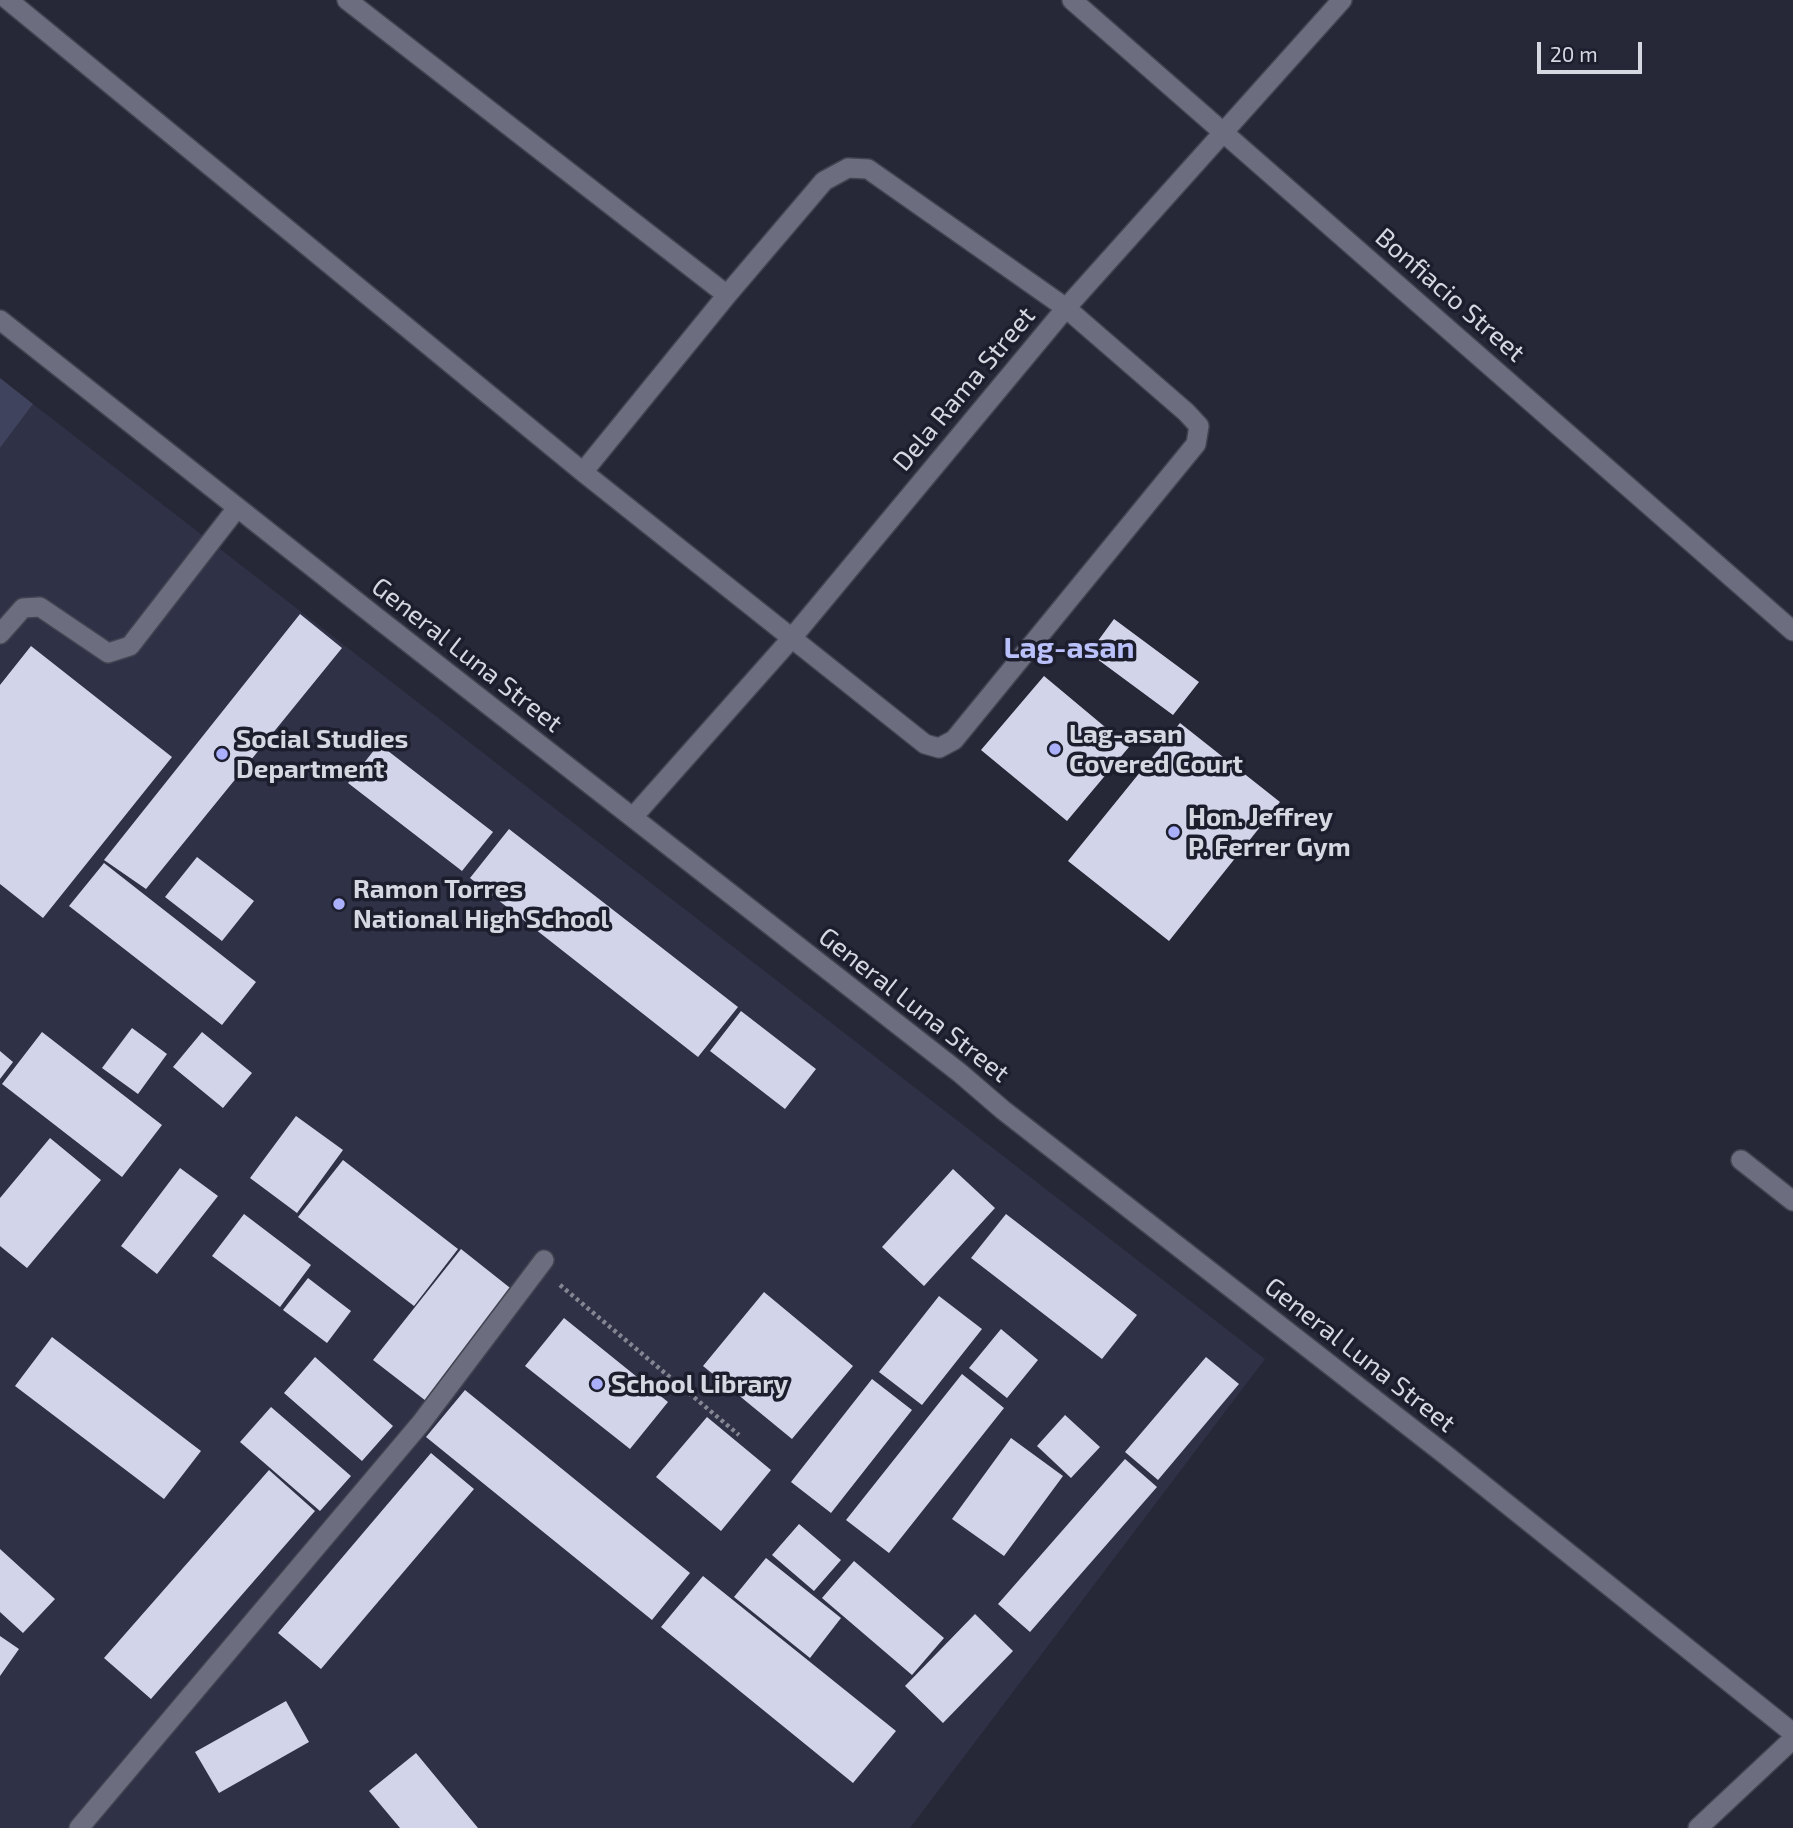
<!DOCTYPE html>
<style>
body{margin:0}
#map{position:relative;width:1793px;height:1828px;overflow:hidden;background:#262837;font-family:"Exo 2",sans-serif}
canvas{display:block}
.scale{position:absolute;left:1537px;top:42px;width:105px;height:32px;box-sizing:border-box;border:4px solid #d5d7e1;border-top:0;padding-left:9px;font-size:21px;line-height:24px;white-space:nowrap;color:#d5d7e1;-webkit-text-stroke:5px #1d1e2d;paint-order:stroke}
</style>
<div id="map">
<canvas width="1793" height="1828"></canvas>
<div class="scale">20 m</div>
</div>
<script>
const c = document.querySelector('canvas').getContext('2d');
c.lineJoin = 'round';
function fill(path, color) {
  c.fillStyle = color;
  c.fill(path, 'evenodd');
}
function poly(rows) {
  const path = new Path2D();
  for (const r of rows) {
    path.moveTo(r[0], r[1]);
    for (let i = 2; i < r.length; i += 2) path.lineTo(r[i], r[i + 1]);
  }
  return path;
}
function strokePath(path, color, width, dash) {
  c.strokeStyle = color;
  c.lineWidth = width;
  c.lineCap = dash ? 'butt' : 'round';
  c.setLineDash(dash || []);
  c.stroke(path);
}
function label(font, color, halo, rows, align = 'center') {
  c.font = font + ' "Exo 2",sans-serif';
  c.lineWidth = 7;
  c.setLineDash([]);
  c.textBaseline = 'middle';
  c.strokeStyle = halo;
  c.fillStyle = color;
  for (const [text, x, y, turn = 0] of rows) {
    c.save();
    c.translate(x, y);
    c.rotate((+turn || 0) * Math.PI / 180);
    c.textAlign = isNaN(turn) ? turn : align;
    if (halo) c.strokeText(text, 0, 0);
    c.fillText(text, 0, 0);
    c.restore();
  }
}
const built = poly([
 [33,404,1265,1359,910,1828,0,1828,0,448]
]);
const green = poly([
 [0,378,33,404,0,448]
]);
const building = poly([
 [300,614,342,648,146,889,104,860],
 [1114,619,1199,682,1173,715,1089,653],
 [31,646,172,757,43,918,0,884,0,685],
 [1044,676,1129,747,1067,821,981,750],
 [1180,723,1280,802,1169,941,1068,861],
 [379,744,493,832,462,871,348,783],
 [509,829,738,1007,698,1057,470,878],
 [197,857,254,901,222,941,165,897],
 [104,863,256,982,222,1025,69,906],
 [741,1011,816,1069,785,1109,710,1051],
 [132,1028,167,1054,138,1094,102,1068],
 [42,1032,162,1125,122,1177,2,1084],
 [202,1032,252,1073,223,1108,173,1067],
 [0,1051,13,1062,0,1079],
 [296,1116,343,1150,297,1213,250,1178],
 [50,1138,101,1180,27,1268,0,1246,0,1198],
 [343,1160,458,1249,414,1306,298,1217],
 [180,1168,218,1196,157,1274,121,1246],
 [953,1169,995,1208,924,1286,882,1247],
 [244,1214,311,1265,280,1307,212,1256],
 [1006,1214,1137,1315,1102,1359,971,1258],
 [461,1249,514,1291,426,1401,373,1360],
 [308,1278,351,1311,327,1343,283,1310],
 [764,1292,853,1366,792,1439,703,1366],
 [939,1296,982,1329,922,1405,879,1372],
 [564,1318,668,1402,630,1449,525,1366],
 [1001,1329,1038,1360,1007,1398,969,1368],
 [52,1337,201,1451,164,1499,15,1386],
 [315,1357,393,1426,362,1461,284,1393],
 [1206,1357,1239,1384,1158,1480,1125,1452],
 [962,1374,1004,1408,889,1553,846,1520],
 [872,1379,912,1410,831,1513,791,1482],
 [465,1390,690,1573,652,1620,426,1437],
 [271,1407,351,1476,320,1511,240,1442],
 [1065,1415,1100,1447,1071,1478,1037,1446],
 [707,1417,771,1470,721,1531,656,1477],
 [1011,1438,1063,1476,1004,1556,952,1519],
 [431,1453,474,1489,321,1669,278,1633],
 [1125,1459,1157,1487,1030,1632,998,1604],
 [269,1470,315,1511,151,1699,104,1658],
 [799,1524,841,1560,814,1591,772,1555],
 [0,1549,55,1599,23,1633,0,1612],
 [766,1558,841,1618,810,1658,734,1597],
 [854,1561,944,1638,912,1675,822,1598],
 [703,1576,896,1731,853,1783,661,1627],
 [975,1614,1013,1651,943,1723,905,1686],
 [0,1636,19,1649,0,1676],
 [286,1701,309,1742,219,1793,195,1752],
 [416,1753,478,1828,400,1828,369,1791]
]);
const path = poly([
 [560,1285,739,1435]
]);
const service = poly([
 [0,634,23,608,40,607,108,653,130,646,237,508],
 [79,1828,421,1423,544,1260]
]);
const minor = poly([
 [8,0,583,472,925,744,939,748,954,740,1196,444,1199,426,1186,412,1066,308,868,169,848,168,824,181,727,295,583,472],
 [347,0,727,295],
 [1072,0,1793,631],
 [633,817,791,639,1066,308,1342,0],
 [1741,1160,1793,1201]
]);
const tertiary = poly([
 [1698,1828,1793,1739]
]);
const secondary = poly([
 [0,320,376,617,960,1073,1003,1110,1447,1456,1793,1733]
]);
const markers = [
 [1055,749,7,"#aab0fc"],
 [222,754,7,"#aab0fc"],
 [1174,832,7,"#aab0fc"],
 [339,904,7,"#aab0fc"],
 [597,1384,7,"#aab0fc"]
];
const streetNames = [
 ["Bonfiacio Street",1450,295,41],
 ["Dela Rama Street",964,389,-50],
 ["General Luna Street",467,655,38],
 ["General Luna Street",914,1005,38],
 ["General Luna Street",1360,1355,38]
];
const poiNames = [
 ["Lag-asan",1069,734],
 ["Covered Court",1069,764],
 ["Social Studies",236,739],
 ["Department",236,769],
 ["Hon. Jeffrey",1188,817],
 ["P. Ferrer Gym",1188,847],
 ["Ramon Torres",353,889],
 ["National High School",353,919],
 ["School Library",611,1384]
];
const quarterNames = [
 ["Lag-asan",1069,648]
];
fill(built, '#2f3146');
fill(green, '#40435d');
fill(building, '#d2d5e9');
strokePath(service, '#424451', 22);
strokePath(minor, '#424451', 22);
strokePath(tertiary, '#424451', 22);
strokePath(secondary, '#424451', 22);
strokePath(path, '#848692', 4.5, [3.5, 3.5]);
strokePath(service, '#6c6e80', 19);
strokePath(minor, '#6c6e80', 19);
strokePath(tertiary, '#6c6e80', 19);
strokePath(secondary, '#6c6e80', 19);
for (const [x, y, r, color] of markers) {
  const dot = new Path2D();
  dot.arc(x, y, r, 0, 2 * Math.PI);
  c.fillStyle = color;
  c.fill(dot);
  strokePath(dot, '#1d1e2d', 2.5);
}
label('26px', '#d5d7e1', '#1d1e2d', streetNames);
label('bold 26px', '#d5d7e1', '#1d1e2d', poiNames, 'left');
label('bold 30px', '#bac0f9', '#1d1e2d', quarterNames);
</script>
